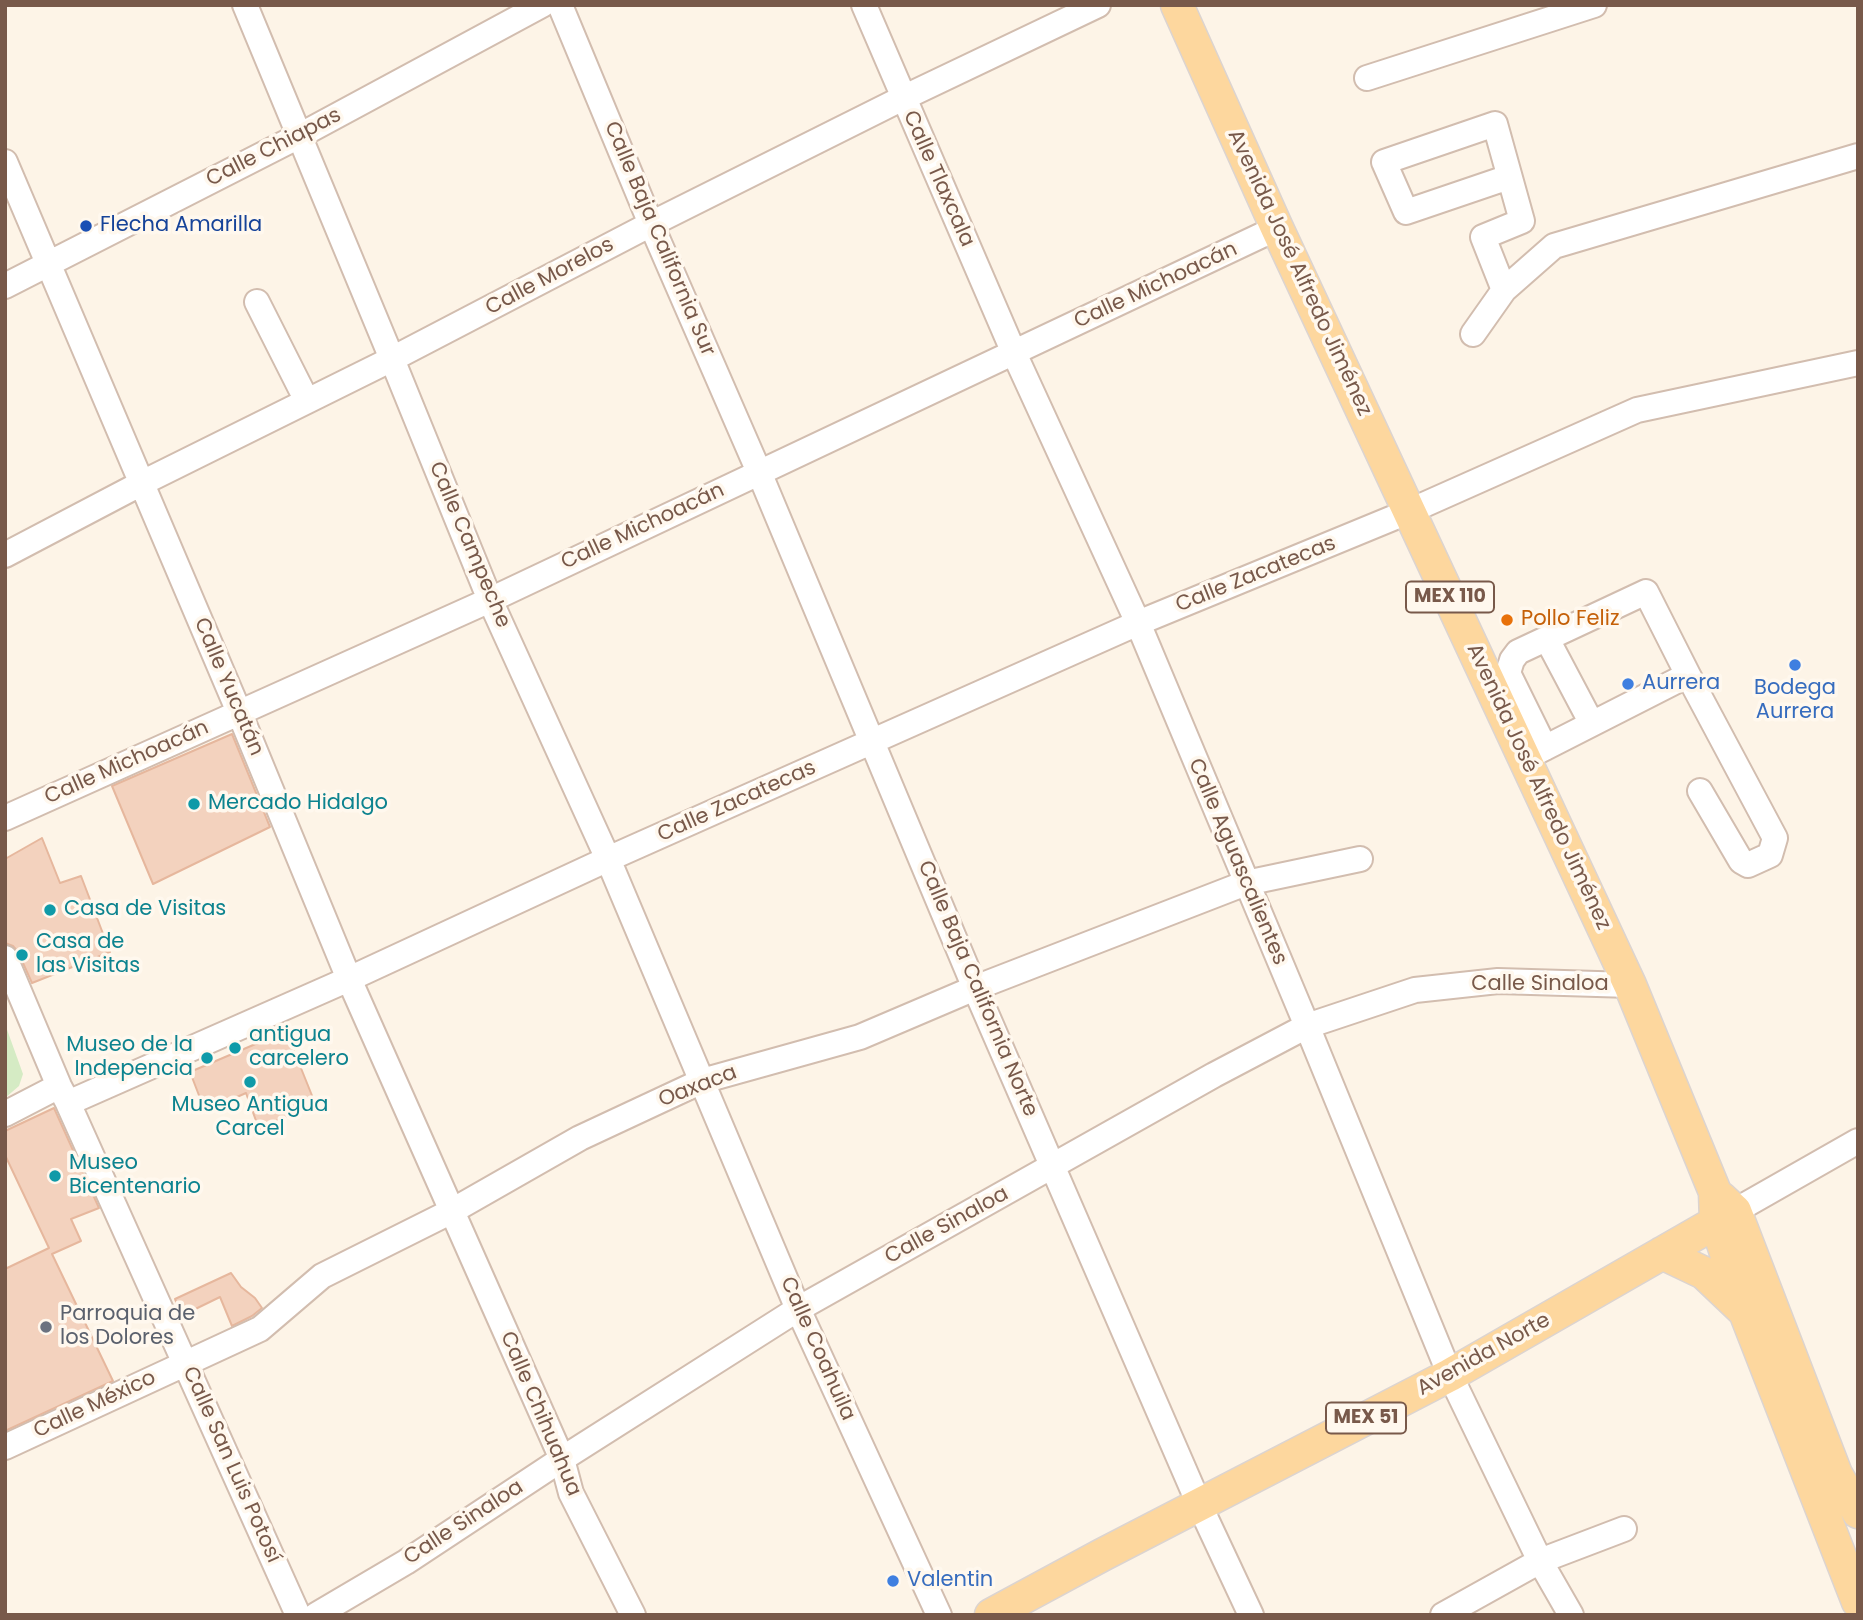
<!DOCTYPE html>
<meta charset="utf-8">
<style>
body{margin:0}
#map{position:relative;width:1863px;height:1620px;overflow:hidden;background:#fdf4e7;font-family:Poppins,sans-serif}
canvas{display:block}
.frame{position:absolute;inset:0;border:7px solid #78594a;pointer-events:none}
</style>
<div id="map">
<canvas width="1863" height="1620"></canvas>
<div class="frame"></div>
</div>
<script>
const c = document.querySelector('canvas').getContext('2d');
c.lineJoin = 'round';
function fill(path, color) {
  c.fillStyle = color;
  c.fill(path, 'evenodd');
}
function poly(rows) {
  const path = new Path2D();
  for (const r of rows) {
    path.moveTo(r[0], r[1]);
    for (let i = 2; i < r.length; i += 2) path.lineTo(r[i], r[i + 1]);
  }
  return path;
}
function strokePath(path, color, width, dash) {
  c.strokeStyle = color;
  c.lineWidth = width;
  c.lineCap = dash ? 'butt' : 'round';
  c.setLineDash(dash || []);
  c.stroke(path);
}
function label(font, color, halo, rows, align = 'center') {
  c.font = font + ' Poppins,sans-serif';
  c.lineWidth = 7;
  c.setLineDash([]);
  c.textBaseline = 'middle';
  c.strokeStyle = halo;
  c.fillStyle = color;
  for (const [text, x, y, turn = 0] of rows) {
    c.save();
    c.translate(x, y);
    c.rotate((+turn || 0) * Math.PI / 180);
    c.textAlign = isNaN(turn) ? turn : align;
    if (halo) c.strokeText(text, 0, 0);
    c.fillText(text, 0, 0);
    c.restore();
  }
}
const green = poly([
 [5,1024,23,1074,19,1086,5,1098]
]);
const building = poly([
 [232,734,270,827,153,884,112,786,232,734],
 [42,838,60,883,81,876,110,952,32,983,18,952,13,946,5,943,5,859,42,838],
 [286,1031,315,1103,259,1129,246,1093,205,1111,190,1072,286,1031],
 [54,1108,99,1208,71,1219,81,1241,52,1254,113,1381,5,1431,5,1269,49,1248,5,1155,5,1131,54,1108],
 [231,1273,241,1287,255,1298,262,1308,252,1316,232,1326,220,1297,181,1316,175,1299,231,1273]
]);
const minor = poly([
 [245,5,392,359,490,600,608,859,798,1309,939,1615],
 [560,5,651,224,759,472,975,988,1199,1504,1251,1615],
 [864,5,1014,353,1138,623,1307,1026,1450,1375,1540,1561,1571,1615],
 [1367,78,1594,5],
 [5,162,239,712,349,979,562,1459,571,1493,633,1615],
 [5,286,299,136,542,5],
 [1504,290,1483,237,1522,221,1495,124,1384,162,1406,212,1509,177],
 [257,302,307,401],
 [1473,334,1504,290,1554,246,1858,156],
 [5,555,142,483,392,359,651,224,903,98,1098,5],
 [1547,639,1592,724],
 [1688,675,1775,838,1770,855,1748,865,1741,861,1700,791],
 [1525,758,1688,675,1646,592,1518,652,1512,660,1508,673,1545,748],
 [5,818,490,600,1277,228],
 [5,958,59,1086,68,1103,298,1615],
 [68,1103,349,979,608,859,1138,623,1410,511,1637,410,1858,363],
 [5,1114,59,1086],
 [1735,1211,1858,1141],
 [5,1447,260,1329,322,1276,452,1211,580,1138,702,1081,860,1037,975,988,1246,883,1360,859],
 [316,1615,406,1562,562,1459,798,1309,1214,1075,1307,1026,1415,990,1498,981,1630,985],
 [1443,1615,1540,1561,1624,1529]
]);
const major = poly([
 [1177,5,1277,228,1630,985,1715,1192,1716,1222,1745,1312,1858,1602],
 [1721,1198,1735,1211,1836,1474,1858,1512],
 [1662,1253,1704,1273,1743,1310],
 [991,1615,1102,1555,1450,1375,1734,1212]
]);
const markers = [
 [86,226,7,"#1a4fb4"],
 [1507,620,7,"#e8710a"],
 [1795,665,7,"#3f7fe0"],
 [1628,684,7,"#3f7fe0"],
 [194,804,7,"#0f9aa8"],
 [50,910,7,"#0f9aa8"],
 [22,955,7,"#0f9aa8"],
 [235,1048,7,"#0f9aa8"],
 [207,1058,7,"#0f9aa8"],
 [250,1082,7,"#0f9aa8"],
 [55,1176,7,"#0f9aa8"],
 [46,1327,7,"#6b7280"],
 [893,1581,7,"#3f7fe0"]
];
const shields = [
 [1450,597,88],
 [1366,1418,80]
];
const shieldNames = [
 ["MEX 110",1450,597],
 ["MEX 51",1366,1418]
];
const streetNames = [
 ["Calle Chiapas",274,148,-27],
 ["Calle Tlaxcala",938,179,66],
 ["Calle Baja California Sur",659,239,67],
 ["Avenida José Alfredo Jiménez",1299,273,65],
 ["Calle Morelos",550,277,-28],
 ["Calle Michoacán",1156,286,-25],
 ["Calle Michoacán",643,527,-25],
 ["Calle Campeche",469,545,67],
 ["Calle Zacatecas",1256,575,-22],
 ["Calle Yucatán",228,687,67],
 ["Calle Michoacán",127,763,-24],
 ["Avenida José Alfredo Jiménez",1538,787,65],
 ["Calle Zacatecas",737,802,-24],
 ["Calle Aguascalientes",1237,862,67],
 ["Calle Sinaloa",1540,985],
 ["Calle Baja California Norte",977,989,67],
 ["Oaxaca",698,1087,-21],
 ["Calle Sinaloa",947,1226,-29],
 ["Calle Coahuila",817,1349,66],
 ["Avenida Norte",1484,1355,-29],
 ["Calle México",95,1405,-25],
 ["Calle Chihuahua",540,1414,67],
 ["Calle San Luis Potosí",231,1465,66],
 ["Calle Sinaloa",464,1523,-33]
];
const transitNames = [
 ["Flecha Amarilla",100,226]
];
const foodNames = [
 ["Pollo Feliz",1521,620]
];
const shopNames = [
 ["Aurrera",1642,684],
 ["Bodega",1795,689,"center"],
 ["Aurrera",1795,713,"center"],
 ["Valentin",907,1581]
];
const cultureNames = [
 ["Mercado Hidalgo",208,804],
 ["Casa de Visitas",64,910],
 ["Casa de",36,943],
 ["las Visitas",36,967],
 ["antigua",249,1036],
 ["carcelero",249,1060],
 ["Museo de la",193,1046,"right"],
 ["Indepencia",193,1070,"right"],
 ["Museo Antigua",250,1106,"center"],
 ["Carcel",250,1130,"center"],
 ["Museo",69,1164],
 ["Bicentenario",69,1188]
];
const worshipNames = [
 ["Parroquia de",60,1315],
 ["los Dolores",60,1339]
];
fill(green, '#d5ebc4');
fill(building, '#f3d2be');
strokePath(building, '#e6b79d', 2);
strokePath(minor, '#d2bdaf', 28);
strokePath(major, '#dcd4d0', 35);
strokePath(minor, '#fff', 24);
strokePath(major, '#fdd79e', 32);
for (const [x, y, r, color] of markers) {
  const dot = new Path2D();
  dot.arc(x, y, r, 0, 2 * Math.PI);
  c.fillStyle = color;
  c.fill(dot);
  strokePath(dot, '#fff8ee', 2.5);
}
for (const [x, y, w] of shields) {
  const box = new Path2D();
  box.roundRect(x - w / 2, y - 15.5, w, 31, 5);
  c.fillStyle = '#fff8ee';
  c.fill(box);
  strokePath(box, '#78594a', 2);
}
label('bold 19px', '#78594a', null, shieldNames);
label('21px', '#78594a', '#fff8ee', streetNames);
label('21px', '#164399', '#fff8ee', transitNames, 'left');
label('21px', '#c56008', '#fff8ee', foodNames, 'left');
label('21px', '#366cbe', '#fff8ee', shopNames, 'left');
label('21px', '#0d838f', '#fff8ee', cultureNames, 'left');
label('21px', '#5b616d', '#fff8ee', worshipNames, 'left');
</script>
